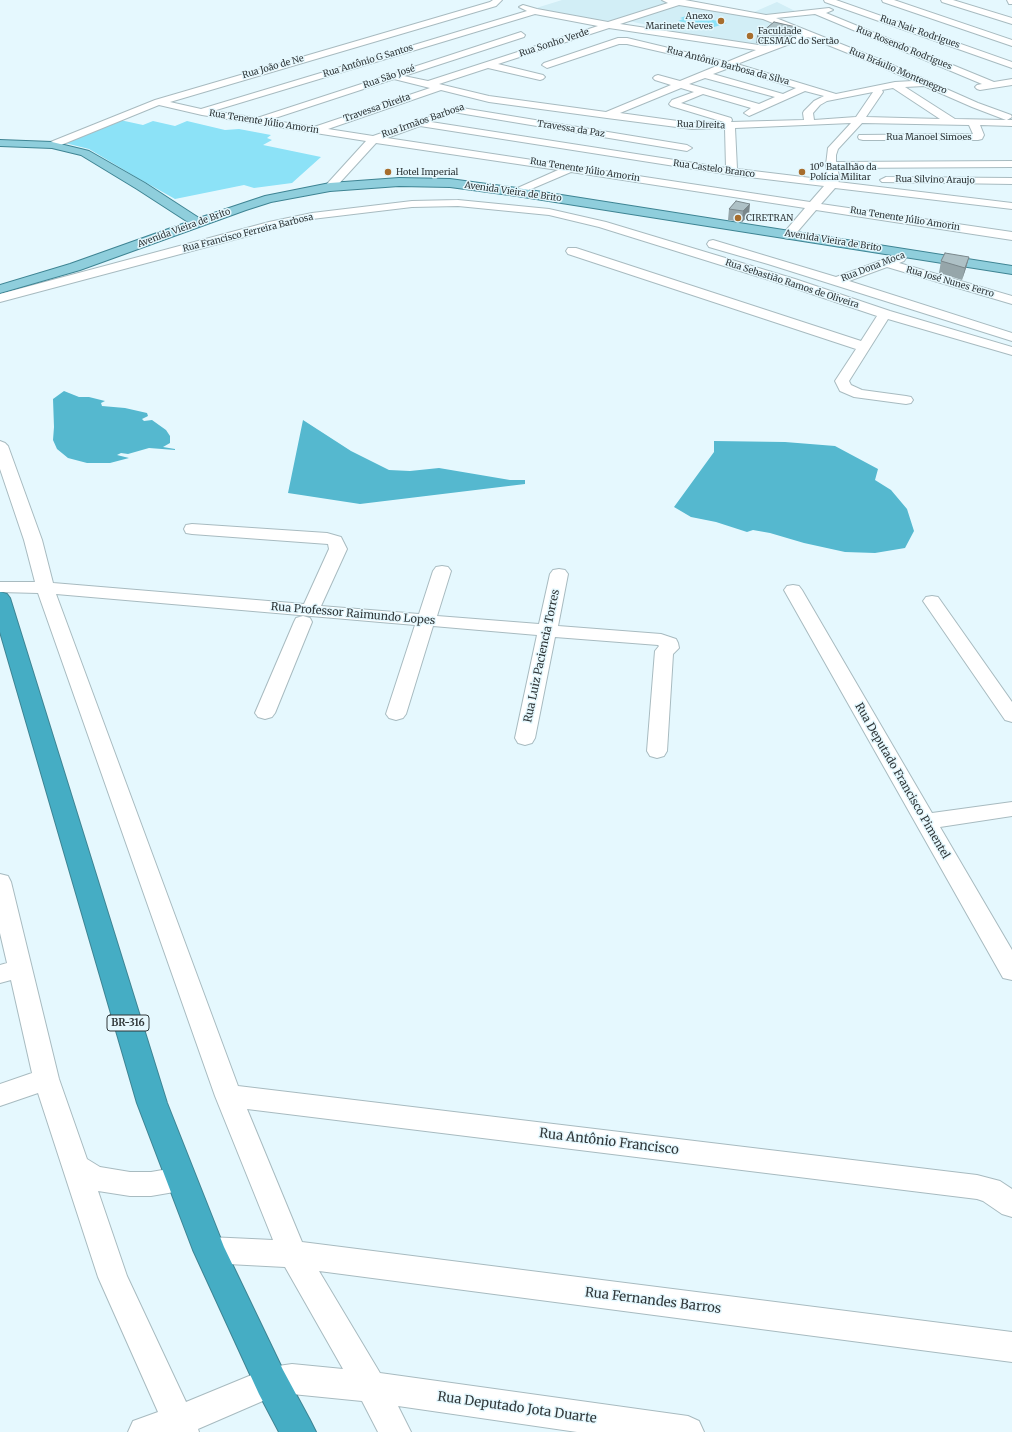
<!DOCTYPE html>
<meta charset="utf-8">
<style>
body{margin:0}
canvas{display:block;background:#e5f8fe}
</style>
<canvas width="1012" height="1432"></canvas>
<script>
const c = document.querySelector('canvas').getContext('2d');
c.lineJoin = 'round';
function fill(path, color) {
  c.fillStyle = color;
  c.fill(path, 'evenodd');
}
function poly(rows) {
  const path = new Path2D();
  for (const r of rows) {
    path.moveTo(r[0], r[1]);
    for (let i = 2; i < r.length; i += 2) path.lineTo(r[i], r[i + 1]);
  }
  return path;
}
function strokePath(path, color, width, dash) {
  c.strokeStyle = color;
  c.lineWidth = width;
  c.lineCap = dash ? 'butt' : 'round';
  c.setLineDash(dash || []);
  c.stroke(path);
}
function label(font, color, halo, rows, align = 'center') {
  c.font = font + ' Merriweather,serif';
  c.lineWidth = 3;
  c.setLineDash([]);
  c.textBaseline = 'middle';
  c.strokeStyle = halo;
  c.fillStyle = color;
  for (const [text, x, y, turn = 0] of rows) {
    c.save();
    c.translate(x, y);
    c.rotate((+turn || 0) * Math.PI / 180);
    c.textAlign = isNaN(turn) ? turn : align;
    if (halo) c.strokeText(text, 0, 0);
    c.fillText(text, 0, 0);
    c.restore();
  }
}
const built = poly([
 [562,0,660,0,670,2,606,24,533,9],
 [777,2,797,12,769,15,754,12],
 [678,4,751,17,774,22,807,35,769,48,648,31,656,27,629,21]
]);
const green = poly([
 [686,16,695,16,727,23,711,28,678,21,683,19,680,18],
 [120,120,143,125,153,121,175,126,187,121,225,130,239,129,271,135,267,138,272,140,263,145,321,157,292,183,254,188,244,185,175,199,136,177,89,149,65,143]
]);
const water = poly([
 [64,391,79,397,89,397,105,401,101,403,102,406,125,408,147,413,148,416,142,419,144,421,152,420,166,430,170,436,170,443,163,447,175,449,175,450,149,448,128,454,121,453,117,455,129,458,110,463,87,463,68,458,57,449,53,440,54,427,53,399],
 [303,420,351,451,389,470,410,471,439,468,510,480,525,480,525,484,360,504,288,493],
 [714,441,785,442,835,446,878,469,875,480,891,490,907,509,914,531,905,548,875,553,845,552,804,543,770,533,753,530,747,532,716,522,691,517,674,507,714,452]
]);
const minor = poly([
 [493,0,502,0,496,6,170,102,201,109,527,11,519,7,523,5,537,9,608,22,668,3,662,0,685,0,766,15,829,8,833,10,826,13,994,82,1012,79,1012,85,980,90,977,89,975,87,977,85,982,84,815,14,776,18,881,60,978,103,1011,115,1012,117,1007,120,1012,120,1012,126,980,125,984,135,982,139,978,140,863,140,859,139,858,137,859,135,973,134,969,125,862,123,838,149,836,155,836,162,1012,161,1012,167,837,168,840,179,838,182,1012,203,1012,209,835,188,821,204,1012,232,1012,240,816,210,792,238,788,239,784,238,782,235,805,208,571,172,517,195,513,194,511,192,513,190,558,170,376,143,334,189,330,190,324,187,326,185,366,141,202,115,159,105,56,147,52,148,47,145,48,143,155,100,490,2,493,0],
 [679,5,763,19,800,34,765,46,620,24,679,5],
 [535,14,598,26,428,81,404,76,524,37,525,35,521,32,518,33,257,118,213,111,535,14],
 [609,28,756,50,727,62,627,38,618,38,544,63,542,65,547,68,619,44,627,44,719,65,680,81,658,75,655,76,653,78,655,80,671,85,606,112,489,96,439,84,488,68,540,80,543,79,545,77,543,75,498,64,609,28],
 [808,37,875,64,913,81,895,82,836,94,737,64,808,37],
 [729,68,796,88,783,94,713,74,729,68],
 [705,78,775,97,759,104,689,84,705,78],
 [394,79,430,88,314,127,269,120,394,79],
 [924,86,972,107,1006,120,955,119,905,87,924,86],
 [681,88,694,92,672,100,669,104,671,106,724,122,692,123,620,113,681,88],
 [893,88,940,119,866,117,883,92,882,90,893,88],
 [441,90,489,102,607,118,692,129,725,128,726,168,431,122,436,119,431,116,373,136,328,129,441,90],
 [805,91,824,96,814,101,804,111,803,113,804,120,731,122,732,120,731,118,681,103,703,94,751,108,744,113,749,116,805,91],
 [873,92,856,117,814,120,813,113,820,105,827,101,873,92],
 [851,123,828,148,826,165,828,180,737,169,735,128,851,123],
 [420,126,732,175,824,186,810,202,387,138,420,126],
 [824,0,836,0,1012,62,1012,68,825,2,824,0],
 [882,0,894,0,1012,40,1012,46,883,2,882,0],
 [941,0,953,0,1012,18,1012,24,942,2,941,0],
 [1007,0,1012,0,1012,4,1009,4,1007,0],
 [456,107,687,145,692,148,687,151,453,112,451,110,453,108,456,107],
 [886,177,1012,178,1012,184,882,182,880,180,886,177],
 [458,200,549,209,606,222,795,279,890,311,1012,347,1012,355,888,319,849,381,851,385,862,390,906,396,911,397,913,400,911,403,906,404,854,397,840,391,835,381,856,349,568,254,566,251,568,248,576,248,861,341,877,316,785,285,599,227,549,215,458,206,412,207,312,219,0,302,0,294,269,222,312,213,412,201,458,200],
 [713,240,836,277,896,255,904,255,906,258,904,261,899,263,1012,296,1012,304,887,267,849,281,1012,333,1012,341,768,264,709,247,707,244,709,241,713,240],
 [0,441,5,443,8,446,42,540,53,583,304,604,329,549,328,544,192,534,186,533,184,529,186,525,192,524,327,533,341,537,347,549,321,606,419,614,433,571,436,567,442,566,448,567,451,571,437,616,539,624,550,574,553,570,559,569,565,570,568,574,558,626,661,634,676,639,678,643,679,648,673,654,667,751,664,756,657,758,650,756,647,751,655,651,659,646,658,645,555,637,535,738,532,743,525,745,518,743,515,738,537,635,433,626,406,714,403,718,396,720,389,718,386,714,415,625,56,594,238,1086,977,1175,1000,1181,1012,1189,1012,1217,1002,1214,983,1201,977,1199,247,1109,302,1242,1012,1332,1012,1362,319,1271,380,1373,688,1416,699,1421,704,1432,577,1432,398,1406,411,1432,378,1432,362,1401,292,1394,272,1397,198,1429,199,1432,128,1432,133,1421,158,1412,98,1277,38,1093,0,1106,0,1084,32,1073,11,980,0,983,0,965,7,963,0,933,0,874,8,876,11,882,59,1079,87,1159,100,1167,130,1172,151,1172,180,1167,190,1170,194,1179,190,1188,180,1191,151,1196,130,1196,98,1191,127,1276,186,1402,271,1367,292,1364,343,1369,285,1267,209,1263,199,1259,195,1250,199,1241,209,1237,273,1240,215,1096,38,593,0,592,0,582,35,582,24,540,0,469,0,441],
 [793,585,799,586,802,590,932,813,1012,802,1012,816,940,827,1012,950,1012,980,1003,978,784,590,787,586,793,585],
 [932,596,938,597,1012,702,1012,722,1005,720,923,601,926,597,932,596],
 [303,616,310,618,312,622,275,713,272,717,265,719,258,717,255,713,294,622,296,618,303,616]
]);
const major = poly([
 [0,140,52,142,89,151,145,183,199,218,265,196,330,183,399,178,450,179,517,188,1012,266,1012,274,517,196,450,187,399,186,330,191,271,202,246,210,80,270,0,293,0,285,70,264,188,222,137,189,81,155,52,148,0,146,0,140]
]);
const highway = poly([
 [0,592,7,594,10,598,167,1103,224,1247,283,1370,310,1420,316,1432,279,1432,259,1394,193,1250,137,1103,0,632,0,592]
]);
const wall = poly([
 [796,34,765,44,756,43,757,36],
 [736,201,749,215,742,222,728,220,729,209],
 [969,257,966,268,962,280,939,273,941,261]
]);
const shadedWall = poly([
 [796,27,796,34,765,44,766,38],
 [750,204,749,215,742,222,743,211],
 [969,257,966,268,962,280,965,268]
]);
const building = poly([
 [774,22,796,27,766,38,757,36,774,22],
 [736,201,750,204,743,211,729,209,736,201],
 [945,253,969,257,965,268,941,261,945,253]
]);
const markers = [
 [721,21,4,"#a76d2d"],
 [750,36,4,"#a76d2d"],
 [388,172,4,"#a76d2d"],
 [802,172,4,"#a76d2d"],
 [738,218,4,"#a76d2d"]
];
const farPoinames = [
 ["Anexo",713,16,"right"],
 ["Marinete Neves",713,26,"right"],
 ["Faculdade",758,31],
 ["CESMAC do Sertão",758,41],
 ["10º Batalhão da",810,167],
 ["Polícia Militar",810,177],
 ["Hotel Imperial",396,172],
 ["CIRETRAN",746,218]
];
const farStreetnames = [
 ["Rua Nair Rodrigues",920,32,19],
 ["Rua Sonho Verde",554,43,-18],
 ["Rua Rosendo Rodrigues",904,48,22],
 ["Rua Antônio G Santos",368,61,-17],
 ["Rua Antônio Barbosa da Silva",728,66,15],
 ["Rua João de Ne",273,67,-16],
 ["Rua Bráulio Montenegro",898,71,23],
 ["Rua São José",389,77,-19],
 ["Travessa Direita",377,108,-19],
 ["Rua Irmãos Barbosa",423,121,-19],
 ["Rua Tenente Júlio Amorin",264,122,9],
 ["Rua Direita",701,125,2],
 ["Travessa da Paz",571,129,9],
 ["Rua Manoel Simoes",929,137],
 ["Rua Castelo Branco",714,169,8],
 ["Rua Tenente Júlio Amorin",585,170,9],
 ["Rua Silvino Araujo",935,180,1],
 ["Avenida Vieira de Brito",513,192,8],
 ["Rua Tenente Júlio Amorin",905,219,9],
 ["Avenida Vieira de Brito",184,228,-20],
 ["Rua Francisco Ferreira Barbosa",248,233,-14],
 ["Avenida Vieira de Brito",833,241,9],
 ["Rua Dona Moca",873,267,-21],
 ["Rua José Nunes Ferro",950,282,16],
 ["Rua Sebastião Ramos de Oliveira",792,284,18]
];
const shields = [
 [128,1023,42]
];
const shieldNames = [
 ["BR-316",128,1023]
];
const streetNames = [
 ["Rua Professor Raimundo Lopes",353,614,5],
 ["Rua Luiz Paciencia Torres",542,656,-78],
 ["Rua Deputado Francisco Pimentel",902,781,60]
];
const nearStreetnames = [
 ["Rua Antônio Francisco",609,1142,7],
 ["Rua Fernandes Barros",653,1301,7],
 ["Rua Deputado Jota Duarte",517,1408,8]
];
fill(built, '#d2eef6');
fill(green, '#8ce2f7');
fill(water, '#55b8cf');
strokePath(minor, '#a8bbc0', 2);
strokePath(major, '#3e8493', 2);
strokePath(highway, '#3e8493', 2);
fill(minor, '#fff');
fill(major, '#8fcedc');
fill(highway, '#45adc4');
fill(wall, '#96a6aa');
fill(shadedWall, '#7a878b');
fill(building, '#aec1c6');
strokePath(building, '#7a878b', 1);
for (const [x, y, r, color] of markers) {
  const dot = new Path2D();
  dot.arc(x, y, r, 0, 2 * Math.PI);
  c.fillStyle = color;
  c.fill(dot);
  strokePath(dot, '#e5f8fe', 1.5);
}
label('9px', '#303739', '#e5f8fe', farPoinames, 'left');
label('9px', '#303739', '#e5f8fe', farStreetnames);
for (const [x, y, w] of shields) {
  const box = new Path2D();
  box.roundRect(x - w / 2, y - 8, w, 16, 3);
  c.fillStyle = '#e5f8fe';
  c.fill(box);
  strokePath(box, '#303739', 1);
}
label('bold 10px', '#303739', null, shieldNames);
label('11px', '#303739', '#e5f8fe', streetNames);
label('13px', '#303739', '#e5f8fe', nearStreetnames);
</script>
